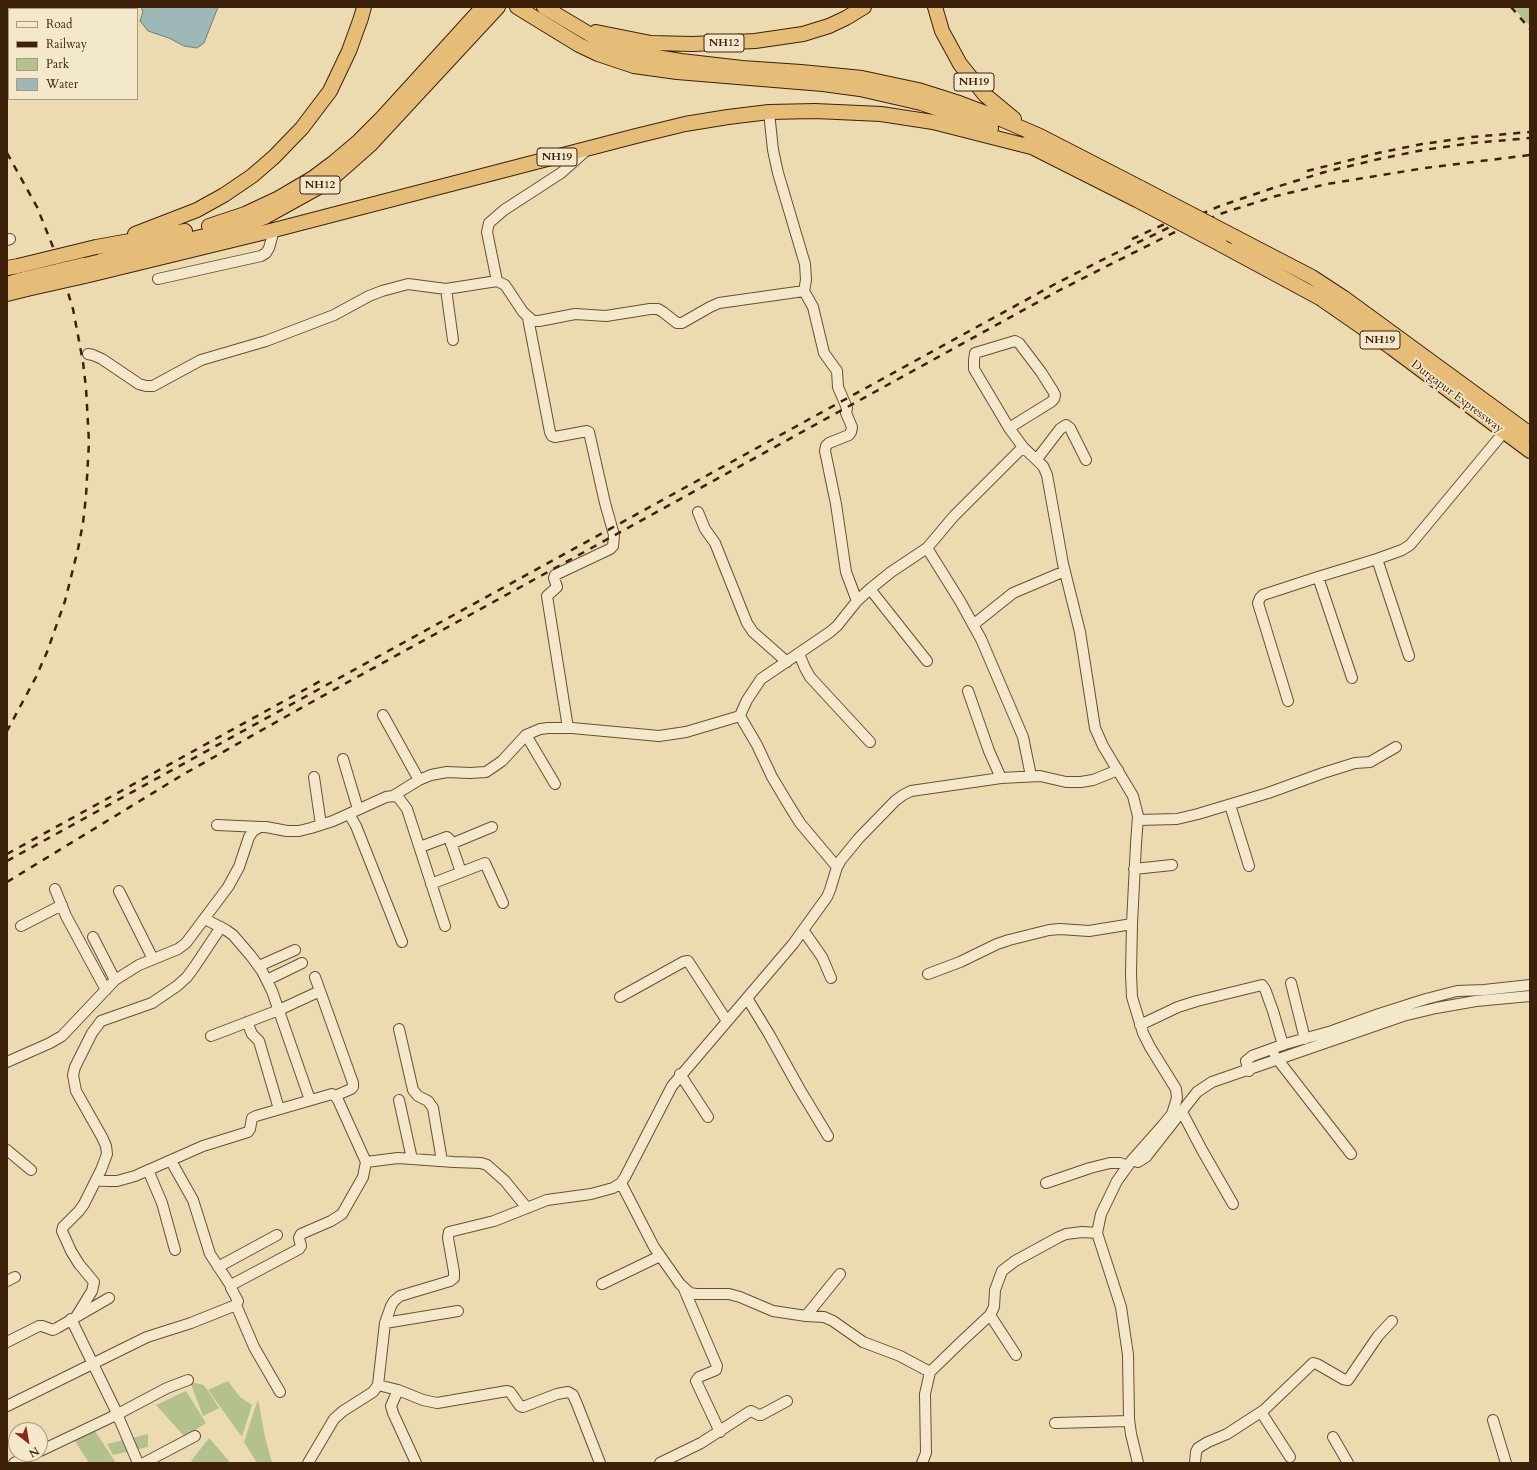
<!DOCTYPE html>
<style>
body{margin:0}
#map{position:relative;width:1537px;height:1470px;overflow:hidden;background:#ecdab1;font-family:Cardo,serif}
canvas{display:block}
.frame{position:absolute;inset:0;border:8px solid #3e210b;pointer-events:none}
.legend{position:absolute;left:8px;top:8px;width:130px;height:92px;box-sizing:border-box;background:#f3e7cc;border:1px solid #ab987f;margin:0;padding:5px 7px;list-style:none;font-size:12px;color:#3e210b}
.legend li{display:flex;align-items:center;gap:8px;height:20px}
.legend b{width:20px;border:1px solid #ab987f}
.north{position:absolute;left:8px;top:1422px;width:40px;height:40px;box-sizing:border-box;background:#f3e7cc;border:1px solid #ab987f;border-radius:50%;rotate:149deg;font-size:11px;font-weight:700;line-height:16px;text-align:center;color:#3e210b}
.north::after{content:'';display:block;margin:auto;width:14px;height:18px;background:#8f2418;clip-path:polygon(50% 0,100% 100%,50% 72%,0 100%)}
</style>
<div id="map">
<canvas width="1537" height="1470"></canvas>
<div class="frame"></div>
<ul class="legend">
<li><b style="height:5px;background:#f3e7cc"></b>Road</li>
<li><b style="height:5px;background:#3e210b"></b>Railway</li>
<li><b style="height:11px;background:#b3c18f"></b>Park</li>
<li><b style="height:11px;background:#9db8b6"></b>Water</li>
</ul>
<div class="north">N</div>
</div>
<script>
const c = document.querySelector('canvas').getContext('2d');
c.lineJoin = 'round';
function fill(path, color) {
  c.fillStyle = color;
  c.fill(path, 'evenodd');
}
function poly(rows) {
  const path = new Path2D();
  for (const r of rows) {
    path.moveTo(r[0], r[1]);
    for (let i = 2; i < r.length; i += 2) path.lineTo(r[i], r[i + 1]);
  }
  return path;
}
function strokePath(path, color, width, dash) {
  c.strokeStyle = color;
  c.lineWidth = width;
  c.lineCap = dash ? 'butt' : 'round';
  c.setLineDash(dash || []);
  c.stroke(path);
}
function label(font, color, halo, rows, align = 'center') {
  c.font = font + ' Cardo,serif';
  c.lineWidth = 3.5;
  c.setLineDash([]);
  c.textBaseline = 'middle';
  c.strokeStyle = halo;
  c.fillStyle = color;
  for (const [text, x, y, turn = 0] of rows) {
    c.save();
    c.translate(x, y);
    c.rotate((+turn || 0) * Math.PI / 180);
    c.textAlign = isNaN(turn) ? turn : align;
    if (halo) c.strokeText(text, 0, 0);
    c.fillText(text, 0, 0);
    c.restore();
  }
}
const green = poly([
 [1513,7,1530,7,1530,26],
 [228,1381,240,1397,252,1405,242,1437,208,1390],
 [190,1382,204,1385,219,1408,203,1416],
 [186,1391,206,1423,185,1437,156,1405],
 [258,1399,265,1437,272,1463,257,1463,244,1442],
 [93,1428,116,1463,89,1463,75,1441],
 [148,1434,148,1447,113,1455,107,1444],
 [209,1438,229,1461,227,1463,194,1463,191,1461]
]);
const water = poly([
 [141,7,218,7,204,43,197,48,184,46,169,38,148,31,140,21,143,12,141,7]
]);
const minor = poly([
 [769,112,773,150,778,173,805,264,806,280,804,291,813,307,824,353,837,371,838,387,847,408,846,413,852,427,851,432,849,435,829,443,826,446,825,451,836,504,846,572,857,601],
 [7,240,10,239],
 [158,279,261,256,266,253,269,248,274,230],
 [497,281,487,232,489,223,504,210,561,173,588,149],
 [446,289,453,340],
 [528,318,550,432,552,436,555,437,587,431,589,432,605,503,614,535,613,546,610,549,555,575,554,578,557,587,547,596,568,728],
 [88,354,93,355,102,359,139,384,146,386,153,386,201,360,266,341,334,315,369,296,382,291,408,284,446,289,497,281,505,285,523,312,533,321,539,321,575,314,606,316,650,309,658,309,663,312,677,323,682,323,710,307,719,303,804,291],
 [1009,428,1051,402,1054,399,1055,395,1053,391,1041,372,1019,343,1015,341,975,353,974,360,974,369,1009,428,1023,447,1043,466,1047,475,1063,564,1080,632,1095,728,1103,746,1133,796,1138,816,1136,844,1132,924,1131,974,1132,997,1143,1033,1150,1047,1176,1089,1177,1098,1172,1114,1163,1125,1132,1160,1138,1162,1146,1157,1197,1092,1212,1082,1403,1016,1436,1008,1476,1001,1530,996],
 [1037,459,1060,429,1066,425,1070,428,1086,460],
 [698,512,705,529,715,543,747,623,753,632,787,662],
 [927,548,960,601,981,639,1023,737,1031,776],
 [1377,559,1409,656],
 [1318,577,1352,678],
 [870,589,927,661],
 [973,625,1013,593,1065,571],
 [799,654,805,668,810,677,870,742],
 [968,691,989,751,1001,778],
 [1288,701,1258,603,1260,598,1263,595,1318,577,1377,559,1402,550,1410,545,1504,432],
 [383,715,419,780],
 [526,735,555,784],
 [343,759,358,809],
 [314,777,321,825],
 [393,796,419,780,431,775,447,772,470,773,486,772,502,761,526,735,540,729,548,728,572,728,659,736,686,732,740,716],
 [1230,805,1249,866],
 [349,814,356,826,402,942],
 [1138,820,1177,819,1198,814,1268,793,1323,773,1355,763,1370,762,1396,747],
 [217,825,260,827],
 [451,844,492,827],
 [420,847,447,837,450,840,461,872],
 [837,867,800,823,790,807,772,777,757,745,740,716,742,711,747,700,761,679,830,632,837,626,857,601,870,589,891,572,927,548,954,516,1023,447],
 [1134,869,1172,865],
 [431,884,485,863,503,903],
 [55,889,66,916,106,990],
 [119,891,153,959],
 [205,919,226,930,233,935,251,956,262,971,272,991,310,1100],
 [21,926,62,905],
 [803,930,822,957,831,978],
 [93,937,115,980],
 [259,966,295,950],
 [928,974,960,962,997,944,1009,940,1049,930,1060,929,1089,931,1132,924],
 [315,977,353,1083,353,1087,351,1089,335,1096],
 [267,980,302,963],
 [1291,983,1305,1039],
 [620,997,683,962,688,961,727,1021],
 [747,998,769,1034,799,1088,828,1136],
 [247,1022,252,1034,259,1041,279,1109],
 [1140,1025,1178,1007,1197,1001,1262,985,1265,989,1273,1011,1283,1045],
 [399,1029,413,1090,418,1096,428,1101,433,1108,442,1161],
 [211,1036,279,1010,320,991],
 [1275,1056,1351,1154],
 [7,1062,50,1043,62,1036,115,980,139,965,178,949,186,943,228,887,239,867,249,837,253,831,260,827,266,827,287,831,299,831,311,828,333,821,386,797,393,796,398,797,407,809,445,926],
 [1249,1071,1246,1061,1252,1056,1285,1044,1332,1031,1379,1014,1426,999,1457,991,1484,990,1530,985],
 [680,1074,708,1117],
 [399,1100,412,1159],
 [1182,1112,1202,1150,1233,1204],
 [7,1150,31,1170],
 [1132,1160,1117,1181,1101,1214,1097,1233,1121,1307,1128,1355,1129,1419,1131,1434,1138,1463],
 [171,1161,193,1200,210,1254,231,1286],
 [366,1162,398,1158,454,1162,481,1163,487,1165,505,1181,527,1208],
 [148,1170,162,1203,175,1250],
 [621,1183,654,1247,680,1284,690,1293,696,1294,729,1294,740,1297,773,1311,806,1316,824,1317,833,1321,863,1342,900,1356,930,1372],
 [1046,1183,1090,1168,1110,1163,1120,1163,1128,1166],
 [218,1267,277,1235],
 [7,1281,15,1277],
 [602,1284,660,1256],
 [684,1289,717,1366,716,1370,699,1377,696,1381,720,1432],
 [236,1305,254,1347,280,1392],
 [990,1315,1016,1355],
 [806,1316,840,1274],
 [76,1317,92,1291,94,1282,79,1264,71,1251,62,1231,63,1227,79,1211,84,1204,101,1170,107,1154,106,1146,102,1137,76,1091,73,1075,75,1067,92,1033,101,1021,152,1003,177,986,187,977,195,966,221,927],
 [71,1319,115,1409,138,1463],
 [385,1323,458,1311],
 [7,1342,39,1326,42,1326,53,1330,57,1328,109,1298],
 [378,1385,398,1390,423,1400,437,1403,507,1391,510,1392,520,1406,523,1407,557,1394,568,1392,573,1395,577,1404,600,1463],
 [398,1390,391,1406,393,1413,416,1463],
 [7,1406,147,1337,191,1323,236,1305,238,1301,231,1288,231,1286,233,1284,299,1249,301,1246,299,1238,301,1234,331,1221,342,1214,363,1177,366,1162,338,1100,335,1096,332,1094,256,1116,252,1118,250,1129,248,1132,203,1146,135,1176,117,1181,108,1181,96,1180],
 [1261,1412,1290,1457],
 [1493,1420,1506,1463],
 [1055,1423,1129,1421],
 [1333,1437,1348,1463],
 [40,1451,118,1414,167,1388,188,1380],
 [14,1463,33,1454],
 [144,1463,195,1436],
 [308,1463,334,1419,343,1411,373,1392,378,1385,385,1323,391,1306,394,1301,400,1296,450,1281,454,1278,454,1272,448,1238,449,1232,494,1221,547,1200,591,1194,613,1188,621,1183,625,1177,672,1086,793,944,827,897,830,890,837,867,841,860,859,838,895,801,903,795,911,791,1001,778,1040,776,1066,782,1081,782,1093,780,1118,770],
 [660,1463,701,1443,749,1412,751,1411,759,1415,761,1415,787,1401],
 [922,1463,926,1453,925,1394,930,1372,962,1341,990,1315,994,1307,995,1290,1002,1271,1015,1261,1059,1237,1066,1234,1082,1232,1097,1233],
 [1195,1463,1196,1452,1198,1448,1208,1442,1227,1434,1264,1410,1313,1363,1317,1364,1343,1379,1348,1380,1378,1336,1392,1321]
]);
const highway = poly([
 [517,7,579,45,598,54,634,66,677,72,823,84,860,89,921,103,951,113,991,128],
 [544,7,606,44,637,54,681,61,742,68,801,72,862,78,918,90,959,103,996,117,1040,136,1141,188],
 [935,7,942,31,960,64,985,95,1014,119],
 [596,32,651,43,693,44,755,41,803,34,829,26,846,18,864,7],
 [1026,144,1135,199],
 [209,226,245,214,279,198,313,178,333,163,359,141,382,118,483,7],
 [135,234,197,210,224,195,252,176,274,157,302,128,330,91,349,51,361,18,364,7],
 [1235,237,1312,277,1344,298,1530,434],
 [1220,244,1320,298,1392,348,1530,451],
 [96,247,185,231],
 [83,265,234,229,265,217,319,187,336,175,370,145,498,7],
 [7,268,18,266],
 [85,276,274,230,636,136,685,124,728,117,769,112,815,111,881,114,933,122,1035,148],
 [7,284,24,279],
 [7,294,27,289]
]);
const rail = poly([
 [1511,7,1530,29],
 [7,153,37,207,57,257,73,309,83,362,86,388,89,442,86,496,83,523,78,549,65,601,47,652,36,677,7,731],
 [1307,171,1378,153,1422,144,1472,137,1530,132],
 [1132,239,1197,209],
 [7,854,324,679],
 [7,861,844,400,1055,284,1112,255,1170,227,1220,206,1273,188,1325,172,1379,159,1423,150,1473,143,1530,138],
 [7,882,184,774,310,703,1058,291,1115,262,1173,233,1223,213,1276,196,1327,184,1425,168,1530,155]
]);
const highwayBridge = poly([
 [1141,188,1235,237],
 [1135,199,1220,244],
 [18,266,96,247],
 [24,279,83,265],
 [27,289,85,276]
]);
const shields = [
 [724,43,40],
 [974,82,40],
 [557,157,40],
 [320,185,40],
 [1380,340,40]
];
const shieldNames = [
 ["NH12",724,43],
 ["NH19",974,82],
 ["NH19",557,157],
 ["NH12",320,185],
 ["NH19",1380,340]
];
const streetNames = [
 ["Durgapur Expressway",1457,397,37]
];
fill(green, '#b3c18f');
fill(water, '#9db8b6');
strokePath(water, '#777c72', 1);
strokePath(minor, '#6a4f34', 12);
strokePath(highway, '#3e210b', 16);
strokePath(minor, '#f3e7cc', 10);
strokePath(highway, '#e6bd78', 14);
strokePath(rail, '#3e210b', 2.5, [7, 7]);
strokePath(highwayBridge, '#3e210b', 16, []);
strokePath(highwayBridge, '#e6bd78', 14);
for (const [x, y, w] of shields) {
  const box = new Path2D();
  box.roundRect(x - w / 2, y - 9, w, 18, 3);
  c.fillStyle = '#f3e7cc';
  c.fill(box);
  strokePath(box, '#3e210b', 1);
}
label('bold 11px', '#3e210b', null, shieldNames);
label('12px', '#3e210b', '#f3e7cc', streetNames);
</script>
